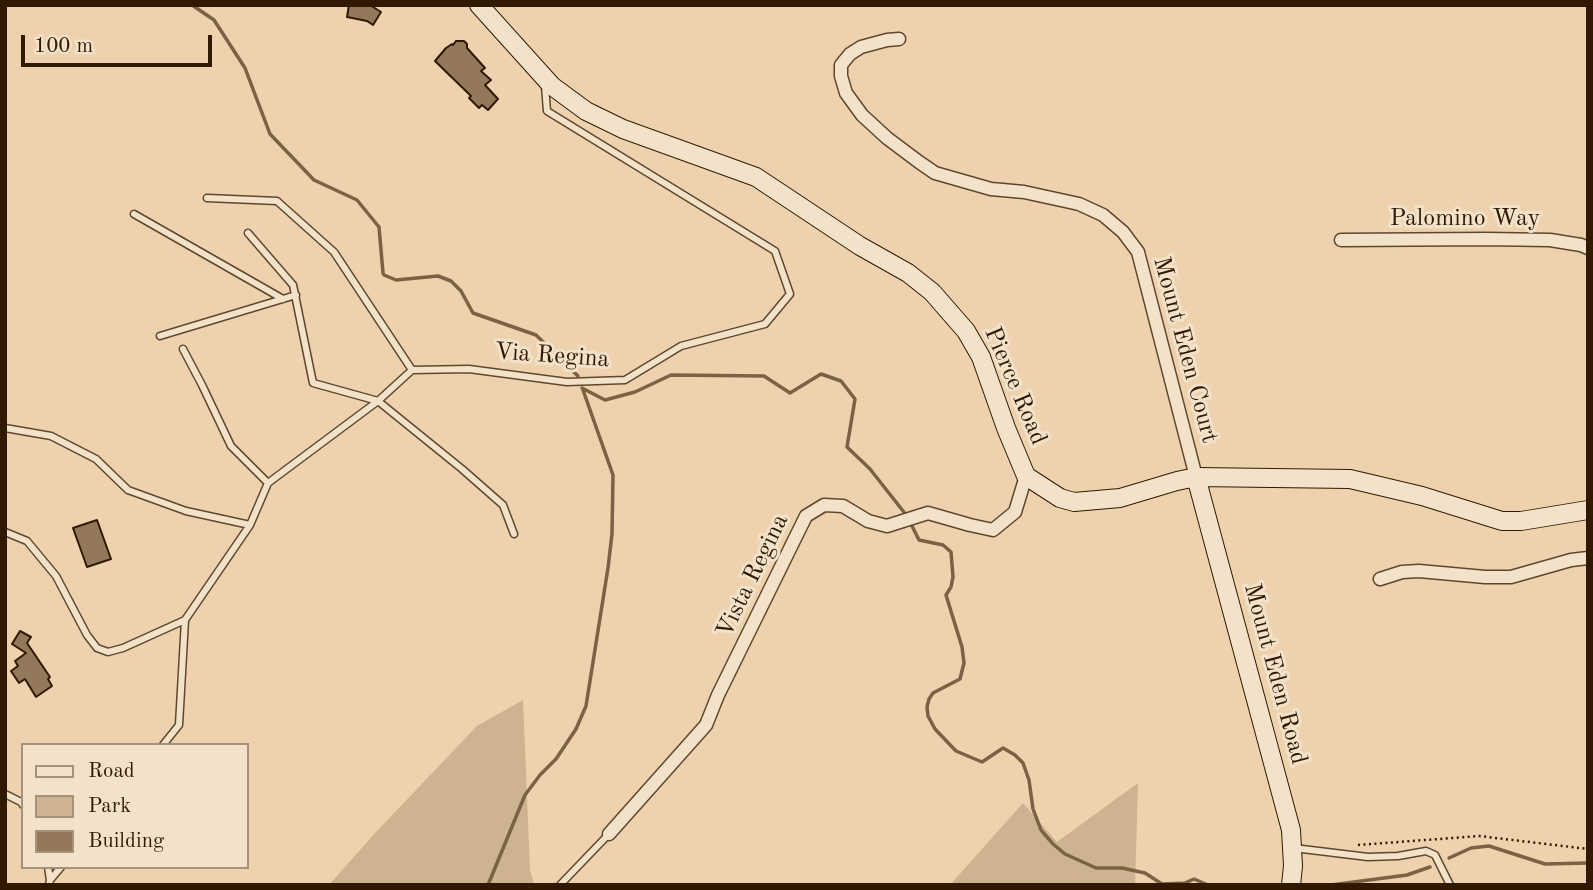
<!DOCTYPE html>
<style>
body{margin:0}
#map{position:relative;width:1593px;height:890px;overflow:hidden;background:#edd2ad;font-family:"Old Standard TT",serif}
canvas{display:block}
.frame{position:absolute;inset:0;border:7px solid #311901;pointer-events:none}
.legend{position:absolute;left:21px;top:743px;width:228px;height:126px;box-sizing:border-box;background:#f3e2ca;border:2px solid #a5927a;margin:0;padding:9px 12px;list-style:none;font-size:21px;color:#311901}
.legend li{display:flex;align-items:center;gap:14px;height:35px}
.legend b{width:35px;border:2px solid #a5927a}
.scale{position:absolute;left:21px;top:35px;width:191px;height:32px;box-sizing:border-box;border:4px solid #311901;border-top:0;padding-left:9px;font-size:21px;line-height:24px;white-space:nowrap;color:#311901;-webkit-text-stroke:5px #f3e2ca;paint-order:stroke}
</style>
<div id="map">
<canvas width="1593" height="890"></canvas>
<div class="frame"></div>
<ul class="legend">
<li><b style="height:9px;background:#f3e2ca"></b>Road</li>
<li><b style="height:19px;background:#cdb390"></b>Park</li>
<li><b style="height:19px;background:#93795a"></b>Building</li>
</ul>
<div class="scale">100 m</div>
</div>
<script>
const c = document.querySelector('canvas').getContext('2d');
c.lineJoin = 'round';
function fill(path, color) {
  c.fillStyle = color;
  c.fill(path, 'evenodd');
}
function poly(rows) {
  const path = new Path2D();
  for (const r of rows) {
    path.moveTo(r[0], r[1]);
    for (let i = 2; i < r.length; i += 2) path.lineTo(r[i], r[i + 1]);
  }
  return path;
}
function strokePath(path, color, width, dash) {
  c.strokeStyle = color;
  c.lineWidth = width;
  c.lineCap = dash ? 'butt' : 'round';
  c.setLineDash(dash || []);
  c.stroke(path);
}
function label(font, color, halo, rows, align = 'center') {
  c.font = font + ' "Old Standard TT",serif';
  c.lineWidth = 6;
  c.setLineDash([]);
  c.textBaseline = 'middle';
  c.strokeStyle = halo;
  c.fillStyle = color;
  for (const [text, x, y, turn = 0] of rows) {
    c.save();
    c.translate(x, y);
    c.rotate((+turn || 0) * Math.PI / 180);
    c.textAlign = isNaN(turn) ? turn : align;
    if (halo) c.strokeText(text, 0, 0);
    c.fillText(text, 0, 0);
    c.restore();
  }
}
const green = poly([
 [523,700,530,870,534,885,329,885,375,833,477,726],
 [1138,783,1135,885,950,885,1023,803,1057,842]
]);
const stream = poly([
 [192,5,214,20,245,68,270,134,314,180,357,200,379,227,383,273,384,275,396,280,438,276,451,281,461,291,473,313,536,335,578,376],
 [582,388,605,400,635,392,671,375,764,376,790,393,821,374,841,381,855,399,847,447,870,469,907,516],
 [910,522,919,540,943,545,951,552,953,577,951,587,946,595,962,647,964,663,960,679,933,693,929,699,927,707,928,716,935,729,956,751,982,762,1003,748,1015,755,1023,763,1029,780,1033,809,1041,830,1053,844,1065,854,1096,868,1122,868,1145,873,1162,884,1185,883,1185,885],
 [1449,858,1471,848,1489,846,1545,864,1588,863],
 [1185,883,1194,879,1208,885],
 [488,885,525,795,540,775,556,759,576,729,586,706,608,568,612,534,613,475,583,390],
 [1331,885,1407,875,1430,867]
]);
const building = poly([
 [349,5,370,5,381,12,373,25,367,21,347,17,349,5],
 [456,41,464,41,467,44,467,48,485,68,481,71,491,80,485,85,498,99,488,110,482,105,479,108,469,98,471,96,435,61,446,48,452,44,453,45,456,41],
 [97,520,111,559,87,567,73,528,97,520],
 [20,631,31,637,27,643,50,677,48,679,52,686,36,697,25,679,19,683,11,671,18,666,15,661,26,653,12,644,20,631]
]);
const path = poly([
 [1358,845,1479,836,1588,849]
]);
const lane = poly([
 [207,198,277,201,334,252,412,370],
 [134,214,283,299],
 [248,233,293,285,313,383,378,401,462,469,503,505,514,534],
 [160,336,296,295],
 [183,349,202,385,231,446,268,483],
 [5,428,51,436,96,459,128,490,186,511,250,525],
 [5,532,27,541,56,576,87,635,97,648,108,652,123,648,185,620],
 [163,745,179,725,185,620,250,525,268,483,378,401,412,370,469,369,567,382,625,380,681,346,765,324,790,294,775,251,547,111,545,86],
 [5,794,21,802,23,805],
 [1294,848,1368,857,1398,856,1426,851,1435,855,1450,885],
 [48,867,50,880],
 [49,885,50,880,61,867],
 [560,885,609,834]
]);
const street = poly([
 [899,39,887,40,861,47,850,54,841,65,841,76,846,93,862,115,887,138,919,162,935,173,991,189,1024,192,1079,204,1103,215,1123,232,1138,252,1196,477],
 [1341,240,1486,239,1550,240,1581,245,1588,248],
 [1380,579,1402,572,1419,571,1485,577,1511,577,1571,560,1588,558],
 [609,834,706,725,718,695,806,516,824,505,843,506,868,521,887,526,928,513,970,525,993,530,1015,512,1026,476]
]);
const secondary = poly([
 [479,5,552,86,586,111,623,129,756,177,860,246,908,273,932,292,966,331,981,357,1006,428,1026,476,1060,498,1074,502,1120,498,1177,481,1196,477,1350,479,1422,496,1502,521,1521,521,1588,510],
 [1196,477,1291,830,1293,866,1291,885]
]);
const streetNames = [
 ["Palomino Way",1465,219],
 ["Mount Eden Court",1185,350,75],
 ["Via Regina",552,356,4],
 ["Pierce Road",1015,386,67],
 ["Vista Regina",753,576,-64],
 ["Mount Eden Road",1275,674,75]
];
fill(green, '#cdb390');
strokePath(stream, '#7b6245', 3.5);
fill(building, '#93795a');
strokePath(building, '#311901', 2);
strokePath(lane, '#60472c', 9);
strokePath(street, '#60472c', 15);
strokePath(secondary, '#311901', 20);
strokePath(path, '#311901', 2.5, [2, 3.5]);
strokePath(lane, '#f3e2ca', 6);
strokePath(street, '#f3e2ca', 12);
strokePath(secondary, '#f3e2ca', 18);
label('24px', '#311901', '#f3e2ca', streetNames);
</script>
